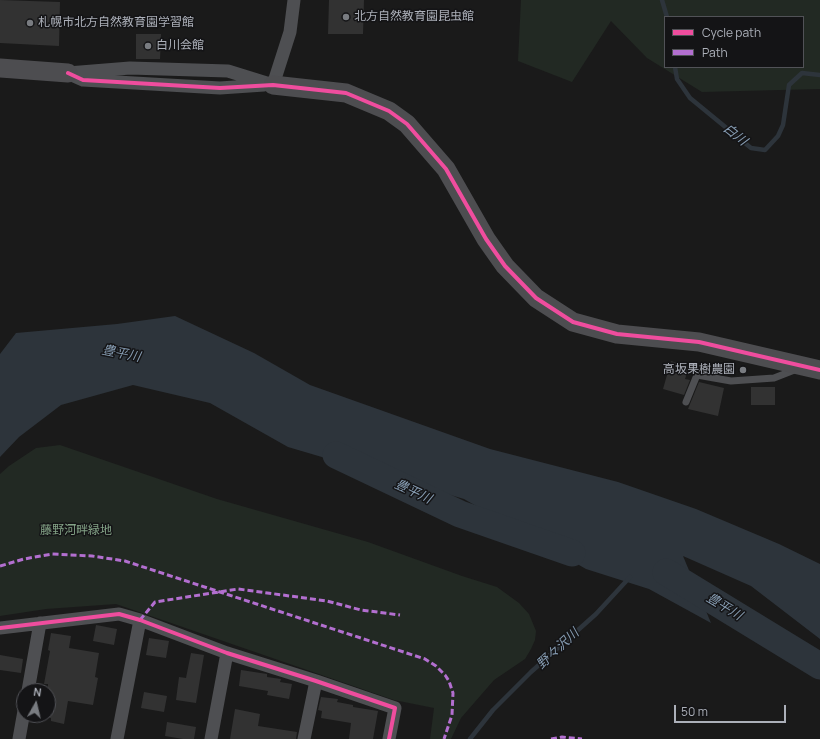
<!DOCTYPE html>
<meta charset="utf-8">
<style>
body{margin:0}
#map{position:relative;width:820px;height:739px;overflow:hidden;background:#1a1a1a;font-family:Manrope,sans-serif}
canvas{display:block}
.legend{position:absolute;left:664px;top:16px;width:140px;height:52px;box-sizing:border-box;background:#141416;border:1px solid #515257;margin:0;padding:5px 7px;list-style:none;font-size:12px;color:#acb0b9}
.legend li{display:flex;align-items:center;gap:8px;height:20px}
.legend b{width:20px;border:1px solid #515257}
.north{position:absolute;left:16px;top:683px;width:40px;height:40px;box-sizing:border-box;background:#141416;border:1px solid #515257;border-radius:50%;rotate:8deg;font-size:11px;font-weight:700;line-height:16px;text-align:center;color:#acb0b9}
.north::after{content:'';display:block;margin:auto;width:14px;height:18px;background:#797c81;clip-path:polygon(50% 0,100% 100%,50% 72%,0 100%)}
.scale{position:absolute;left:674px;top:705px;width:112px;height:18px;box-sizing:border-box;border:2px solid #acb0b9;border-top:0;padding-left:5px;font-size:12px;line-height:14px;white-space:nowrap;color:#acb0b9;-webkit-text-stroke:3px #141416;paint-order:stroke}
</style>
<div id="map">
<canvas width="820" height="739"></canvas>
<ul class="legend">
<li><b style="height:5px;background:#ef4d9e"></b>Cycle path</li>
<li><b style="height:5px;background:#b36fd0"></b>Path</li>
</ul>
<div class="north">N</div>
<div class="scale">50 m</div>
</div>
<script>
const c = document.querySelector('canvas').getContext('2d');
c.lineJoin = 'round';
function fill(path, color) {
  c.fillStyle = color;
  c.fill(path, 'evenodd');
}
function poly(rows) {
  const path = new Path2D();
  for (const r of rows) {
    path.moveTo(r[0], r[1]);
    for (let i = 2; i < r.length; i += 2) path.lineTo(r[i], r[i + 1]);
  }
  return path;
}
function strokePath(path, color, width, dash) {
  c.strokeStyle = color;
  c.lineWidth = width;
  c.lineCap = dash ? 'butt' : 'round';
  c.setLineDash(dash || []);
  c.stroke(path);
}
function label(font, color, halo, rows, align = 'center') {
  c.font = font + ' Manrope,"Noto Sans JP",sans-serif';
  c.lineWidth = 3;
  c.setLineDash([]);
  c.textBaseline = 'middle';
  c.strokeStyle = halo;
  c.fillStyle = color;
  for (const [text, x, y, turn = 0] of rows) {
    c.save();
    c.translate(x, y);
    c.rotate((+turn || 0) * Math.PI / 180);
    c.textAlign = isNaN(turn) ? turn : align;
    if (halo) c.strokeText(text, 0, 0);
    c.fillText(text, 0, 0);
    c.restore();
  }
}
const green = poly([
 [521,0,820,0,820,89,702,92,647,58,611,21,572,82,518,61],
 [665,17,803,17,803,67,665,67],
 [60,445,217,499,368,542,462,576,497,587,519,603,529,614,536,631,535,640,531,649,525,659,494,680,461,718,451,739,430,739,434,708,394,700,116,604,46,609,0,616,0,474,9,466,36,448]
]);
const water = poly([
 [175,316,254,353,310,385,490,449,618,482,696,509,779,544,820,564,820,639,751,586,683,556,711,623,649,589,586,569,464,499,288,447,210,403,133,385,61,405,19,437,0,457,0,354,16,333,117,324]
]);
const stream = poly([
 [662,0,667,17],
 [675,67,677,79,690,98,751,148,765,150,778,136,783,125,789,85,802,73,820,75],
 [470,739,493,710,531,672,596,614,630,577]
]);
const river = poly([
 [336,455,460,514,572,553],
 [666,572,820,666]
]);
const building = poly([
 [0,0,60,2,59,46,0,43],
 [329,0,364,0,363,34,328,34],
 [136,34,161,34,160,59,136,59],
 [671,361,689,367,685,379,690,380,684,395,663,389],
 [699,382,724,388,718,416,688,409],
 [751,387,775,387,775,405,751,405],
 [96,625,117,629,114,645,93,641],
 [51,633,71,636,69,648,99,653,95,677,98,678,93,705,68,701,64,724,51,721,51,718,48,717,48,684,44,684,50,651,48,650],
 [149,638,169,641,166,658,146,655],
 [191,653,204,655,196,703,176,700,179,677,186,678],
 [0,655,23,659,21,673,0,670],
 [241,670,267,674,267,677,281,679,280,682,292,684,289,699,267,695,268,691,239,686],
 [144,692,167,696,164,712,141,708],
 [321,697,338,699,337,702,353,705,353,707,378,711,373,739,349,739,351,723,321,718,322,711,318,710],
 [235,709,260,714,258,726,297,732,296,739,230,739],
 [167,722,196,727,194,739,183,739,165,736]
]);
const lane = poly([
 [686,402,697,375,731,381,774,378,797,369]
]);
const street = poly([
 [68,73,130,68,228,71,273,85],
 [74,76,83,80,220,88,264,85],
 [273,85,290,32,294,0],
 [0,628,119,614,140,620,227,653,316,681,395,708,389,739],
 [28,691,40,623],
 [19,739,24,711],
 [117,739,140,620],
 [211,739,227,653],
 [304,739,316,681]
]);
const secondary = poly([
 [0,68,68,73],
 [273,85,346,93,389,111,407,124,446,169,486,239,505,266,536,298,573,322,617,334,699,342,820,370]
]);
const quiet = poly([
 [0,566,24,559,52,554,92,556,125,561,425,659,436,666,445,675,449,681,453,693,452,715,444,739],
 [140,620,155,602,238,589,327,601,361,610,400,615],
 [551,739,562,737,582,739]
]);
const cycleway = poly([
 [68,73,83,80,220,88,273,85,346,93,389,111,407,124,446,169,486,239,505,266,536,298,573,322,617,334,699,342,820,370],
 [0,628,119,614,140,620,227,653,316,681,395,708,389,739]
]);
const markers = [
 [346,17,4,"#797c81"],
 [30,23,4,"#797c81"],
 [148,46,4,"#797c81"],
 [743,370,4,"#797c81"]
];
const poiNames = [
 ["北方自然教育園昆虫館",354,17],
 ["札幌市北方自然教育園学習館",38,23],
 ["白川会館",156,46],
 ["高坂果樹農園",735,370,"right"]
];
const parkNames = [
 ["藤野河畔緑地",76,531]
];
const waterNames = [
 ["白川",735,135,39],
 ["豊平川",121,354,11],
 ["豊平川",413,492,25],
 ["豊平川",724,607,31],
 ["野々沢川",558,649,-43]
];
fill(green, '#222923');
fill(water, '#2d343b');
strokePath(stream, '#2d343b', 4.5);
strokePath(river, '#2d343b', 27);
fill(building, '#323232');
strokePath(lane, '#4e4f52', 7);
strokePath(street, '#4e4f52', 13);
strokePath(secondary, '#4d4d50', 19);
strokePath(quiet, '#b36fd0', 3, [6, 3]);
strokePath(cycleway, '#ef4d9e', 4);
for (const [x, y, r, color] of markers) {
  const dot = new Path2D();
  dot.arc(x, y, r, 0, 2 * Math.PI);
  c.fillStyle = color;
  c.fill(dot);
  strokePath(dot, '#141416', 1.5);
}
label('12px', '#acb0b9', '#141416', poiNames, 'left');
label('12px', '#84a387', '#141416', parkNames);
label('italic 13px', '#869cb2', '#141416', waterNames);
</script>
